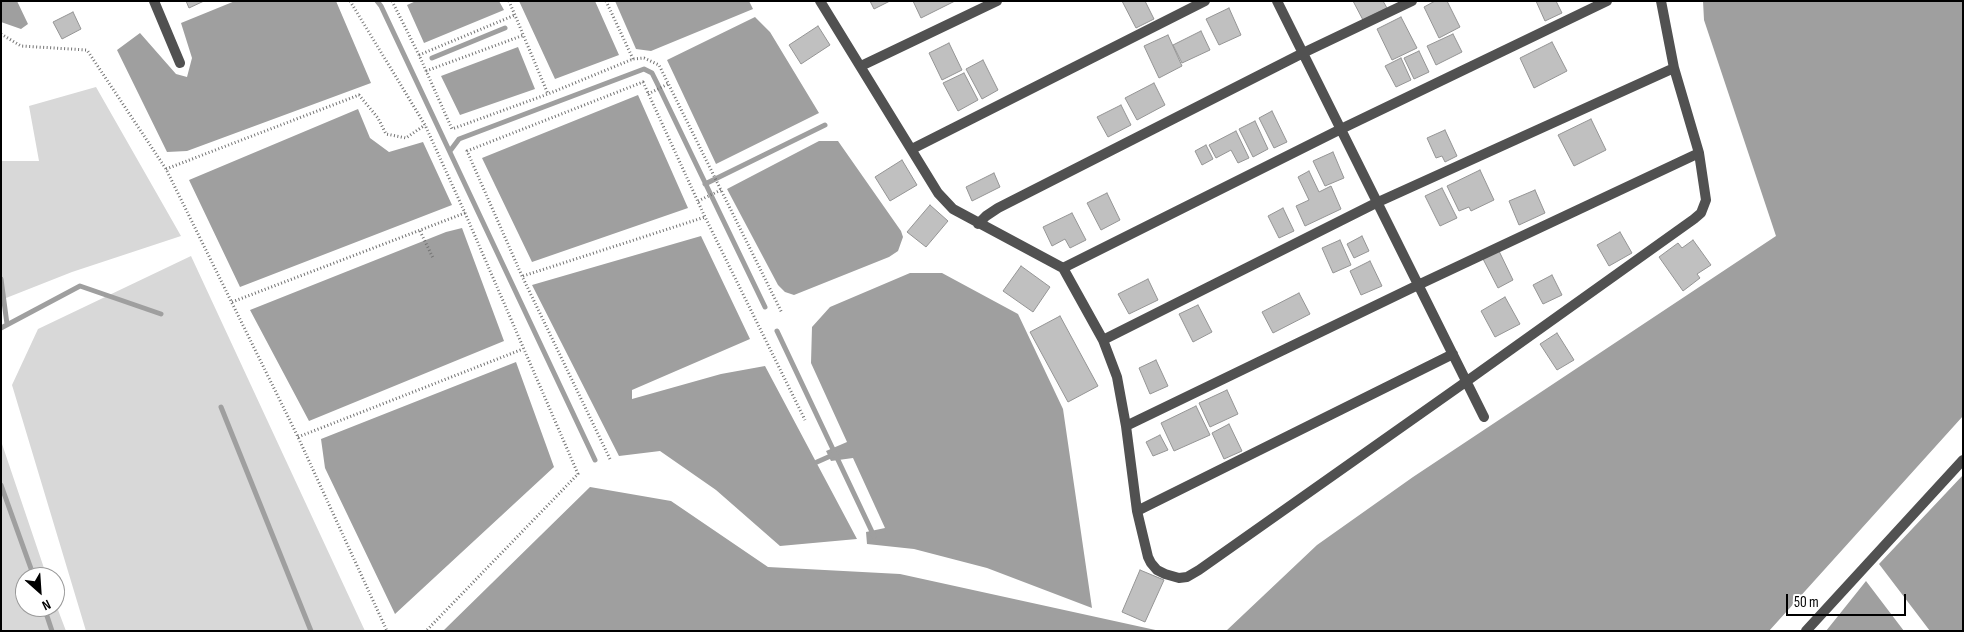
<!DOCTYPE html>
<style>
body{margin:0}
#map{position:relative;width:1964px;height:632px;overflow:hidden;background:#fff;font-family:"Sofia Sans Condensed",sans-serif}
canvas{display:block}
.frame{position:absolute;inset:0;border:2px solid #000;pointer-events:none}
.north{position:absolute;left:15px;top:567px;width:50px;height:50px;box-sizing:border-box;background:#fff;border:1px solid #999;border-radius:50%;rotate:154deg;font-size:14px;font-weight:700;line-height:20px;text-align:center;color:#000}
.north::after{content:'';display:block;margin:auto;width:18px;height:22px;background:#000;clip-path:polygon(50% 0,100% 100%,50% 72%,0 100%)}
.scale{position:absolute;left:1786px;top:594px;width:120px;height:22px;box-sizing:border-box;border:2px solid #000;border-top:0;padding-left:6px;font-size:15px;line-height:18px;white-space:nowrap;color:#000;-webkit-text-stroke:4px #fff;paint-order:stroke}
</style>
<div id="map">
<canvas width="1964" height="632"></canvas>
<div class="frame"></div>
<div class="north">N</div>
<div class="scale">50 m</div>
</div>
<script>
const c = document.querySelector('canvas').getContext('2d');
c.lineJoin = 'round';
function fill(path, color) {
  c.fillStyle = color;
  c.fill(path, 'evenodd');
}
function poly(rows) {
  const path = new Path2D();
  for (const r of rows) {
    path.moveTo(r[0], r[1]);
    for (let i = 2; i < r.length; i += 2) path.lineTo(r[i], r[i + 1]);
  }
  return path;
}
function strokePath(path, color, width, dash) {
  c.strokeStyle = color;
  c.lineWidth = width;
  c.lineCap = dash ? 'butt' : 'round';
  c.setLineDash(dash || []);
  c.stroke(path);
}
const green = poly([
 [96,87,181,236,72,272,1,300,1,161,39,161,29,106],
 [191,256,365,631,86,631,12,385,38,329],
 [1,441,47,577,25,577,25,607,55,607,55,602,66,631,1,631]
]);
const water = poly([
 [1,1,17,1,28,24,21,29,1,22],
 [235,1,336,1,371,83,187,151,167,152,117,50,140,33,176,74,187,77,192,58,181,23],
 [416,1,499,1,504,10,424,43,407,5],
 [519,1,595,1,619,55,555,79],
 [615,1,749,1,753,9,651,51,636,49],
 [1703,1,1963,1,1963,416,1769,631,1226,631,1317,545,1413,477,1776,236,1704,20],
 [755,17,770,32,819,113,716,164,667,60],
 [518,47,535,89,460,115,441,76],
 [638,95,688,208,532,262,482,158],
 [358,109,370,138,389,152,423,142,452,205,240,287,189,180],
 [819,141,838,141,901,231,903,237,898,251,889,257,794,295,785,292,778,285,727,189],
 [462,228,504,341,309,421,250,310,446,232],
 [701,236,750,339,632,390,632,399,721,374,765,366,857,539,780,546,716,490,660,451,619,456,532,285],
 [910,273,942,273,1018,314,1063,409,1092,608,987,568,914,549,867,544,866,532,885,528,853,458,831,461,826,451,847,442,811,363,812,327,830,307],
 [516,362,554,467,395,614,325,468,321,439],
 [1963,475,1963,631,1930,631,1879,564],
 [590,487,671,501,768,567,900,574,1160,631,443,631],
 [1866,581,1904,631,1826,631]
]);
const stream = poly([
 [377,1,381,6,595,460],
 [432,58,505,28],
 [450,151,459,139,644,69,652,73,657,83,765,307],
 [705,184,825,125],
 [1,279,7,324],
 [1,328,80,286,161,314],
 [777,331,874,536],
 [221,407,311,631],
 [817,462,835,454],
 [1,485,34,577],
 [44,607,52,631]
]);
const building = poly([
 [186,1,204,1,189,8,186,1],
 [870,1,890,1,874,9,870,1],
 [913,1,955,1,921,18,913,1],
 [1122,1,1145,1,1154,19,1136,28,1122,1],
 [1353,1,1383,1,1387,8,1363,20,1353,1],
 [1435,1,1447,1,1460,27,1439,38,1424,7,1435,1],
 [1536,1,1556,1,1562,13,1545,21,1536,1],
 [1229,8,1241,35,1219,45,1206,19,1229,8],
 [73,12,81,29,62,39,53,22,73,12],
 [1401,17,1417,48,1392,60,1377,29,1401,17],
 [818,26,830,45,801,64,789,45,818,26],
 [1201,31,1210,50,1182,63,1173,45,1201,31],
 [1453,34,1462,52,1436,65,1427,46,1453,34],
 [1168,35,1182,66,1159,78,1144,46,1168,35],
 [1552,42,1567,71,1534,88,1520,58,1552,42],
 [949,43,962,70,942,80,929,53,949,43],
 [1419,51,1429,72,1414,79,1404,58,1419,51],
 [1401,58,1411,80,1396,87,1385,66,1401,58],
 [983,60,998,90,982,99,966,69,983,60],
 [964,73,978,100,958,111,943,83,964,73],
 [1154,83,1165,105,1137,120,1125,98,1154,83],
 [1121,105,1131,125,1108,137,1097,117,1121,105],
 [1272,111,1287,142,1274,148,1259,118,1272,111],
 [1591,119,1606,150,1574,166,1558,135,1591,119],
 [1255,121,1268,149,1253,157,1239,129,1255,121],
 [1445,130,1457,156,1445,162,1442,156,1436,158,1427,138,1445,130],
 [1236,131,1249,158,1238,163,1231,150,1216,158,1209,145,1236,131],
 [1206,145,1213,159,1202,165,1195,151,1206,145],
 [1333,152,1344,178,1325,186,1313,161,1333,152],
 [902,160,917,185,890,201,875,177,902,160],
 [1480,170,1494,200,1471,211,1469,207,1459,211,1447,186,1480,170],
 [1309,171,1319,192,1331,186,1341,209,1305,226,1296,206,1309,200,1298,177,1309,171],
 [994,173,1000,187,972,201,966,187,994,173],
 [1442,188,1457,218,1440,226,1425,196,1442,188],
 [1535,190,1545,213,1519,225,1509,201,1535,190],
 [1107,193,1120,220,1101,230,1087,203,1107,193],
 [930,205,948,221,926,247,907,232,930,205],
 [1283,208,1294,231,1279,238,1268,216,1283,208],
 [1072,213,1086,240,1070,248,1065,239,1052,246,1043,227,1072,213],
 [1620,232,1632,253,1609,266,1597,245,1620,232],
 [1362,236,1369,251,1354,258,1347,244,1362,236],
 [1340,240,1351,265,1333,273,1322,248,1340,240],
 [1693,240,1711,265,1697,274,1700,278,1683,291,1659,257,1678,243,1682,248,1693,240],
 [1498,249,1513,280,1498,288,1482,257,1498,249],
 [1370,261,1382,286,1361,295,1350,271,1370,261],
 [1021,266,1050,287,1033,312,1003,291,1021,266],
 [1552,275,1562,295,1543,304,1533,285,1552,275],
 [1148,279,1158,300,1129,314,1118,294,1148,279],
 [1299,293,1310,314,1273,333,1262,312,1299,293],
 [1505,297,1520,324,1495,337,1481,311,1505,297],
 [1198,305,1212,332,1193,342,1179,314,1198,305],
 [1060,316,1098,386,1068,402,1030,332,1060,316],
 [1557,333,1574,360,1557,370,1540,344,1557,333],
 [1156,360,1168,386,1150,394,1139,368,1156,360],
 [1227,390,1238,414,1210,427,1199,403,1227,390],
 [1196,406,1210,435,1174,451,1161,423,1196,406],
 [1229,424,1242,451,1224,459,1212,433,1229,424],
 [1160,435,1168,450,1153,456,1146,442,1160,435],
 [1140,570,1164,580,1145,622,1122,612,1140,570]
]);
const path = poly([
 [350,1,425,125,465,213,578,474,426,631],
 [392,1,419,55,452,129,548,94,633,59,644,58,659,65,782,313],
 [509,1,548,94],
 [606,1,633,59],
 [1,34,21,46,87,50,166,169,298,437,387,631],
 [419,55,515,15],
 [426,71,524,35],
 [648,94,668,84],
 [166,169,359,95,378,118,386,134,406,138,425,125],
 [698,201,721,190],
 [420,231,433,258],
 [523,276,705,217],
 [232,302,465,213],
 [298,437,523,349],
 [610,459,522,276,467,151,643,82,705,217,805,420]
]);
const minor = poly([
 [154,1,180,63],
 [820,1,938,193,953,209,1063,268,1103,340,1117,377,1126,426,1137,511,1148,557,1151,563,1157,570,1165,574,1179,578,1187,577,1199,570,1467,381,1694,219,1701,213,1706,200,1699,153,1674,68,1661,1],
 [1277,1,1484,417],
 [861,66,997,1],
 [912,149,1205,1],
 [978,224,986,216,998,208,1303,53,1412,1],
 [1063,268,1341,129,1607,1],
 [1103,340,1376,203,1674,68],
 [1126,426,1418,285,1699,153],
 [1137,511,1453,354],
 [1806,631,1963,460]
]);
fill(green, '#d8d8d8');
fill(water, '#9f9f9f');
strokePath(stream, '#9f9f9f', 5);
fill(building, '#c0c0c0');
strokePath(building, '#959595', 1);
strokePath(path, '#737373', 3, [1, 2.5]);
strokePath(minor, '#515151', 10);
</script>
